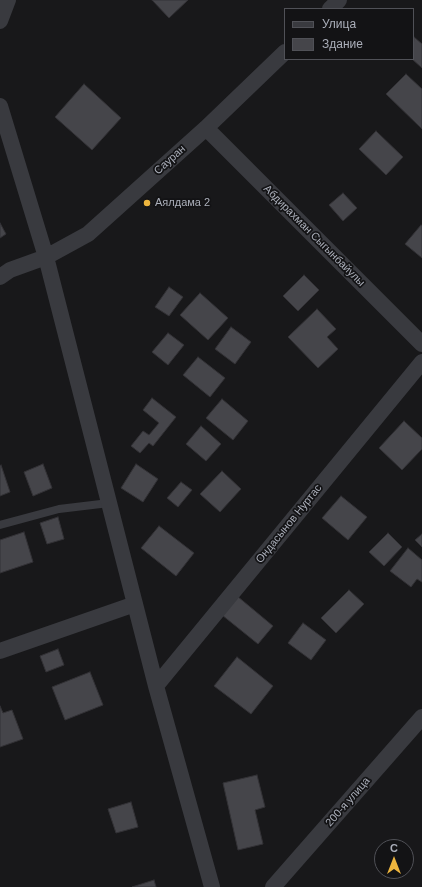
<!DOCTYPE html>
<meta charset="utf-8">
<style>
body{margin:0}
#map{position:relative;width:422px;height:887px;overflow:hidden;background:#18181a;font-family:Helvetica,sans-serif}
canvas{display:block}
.legend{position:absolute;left:284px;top:8px;width:130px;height:52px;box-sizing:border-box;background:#131315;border:1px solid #505157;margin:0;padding:5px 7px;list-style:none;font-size:12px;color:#abafba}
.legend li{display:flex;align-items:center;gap:8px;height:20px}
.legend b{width:20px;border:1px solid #505157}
.north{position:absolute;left:374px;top:839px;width:40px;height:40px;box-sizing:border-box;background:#131315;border:1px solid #505157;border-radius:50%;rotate:0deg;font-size:11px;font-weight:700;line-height:16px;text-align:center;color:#abafba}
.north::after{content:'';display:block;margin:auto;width:14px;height:18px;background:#edb53e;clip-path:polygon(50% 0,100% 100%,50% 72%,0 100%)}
</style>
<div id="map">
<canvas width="422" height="887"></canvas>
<ul class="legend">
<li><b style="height:5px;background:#393a3f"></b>Улица</li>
<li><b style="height:11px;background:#45454a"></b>Здание</li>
</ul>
<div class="north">С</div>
</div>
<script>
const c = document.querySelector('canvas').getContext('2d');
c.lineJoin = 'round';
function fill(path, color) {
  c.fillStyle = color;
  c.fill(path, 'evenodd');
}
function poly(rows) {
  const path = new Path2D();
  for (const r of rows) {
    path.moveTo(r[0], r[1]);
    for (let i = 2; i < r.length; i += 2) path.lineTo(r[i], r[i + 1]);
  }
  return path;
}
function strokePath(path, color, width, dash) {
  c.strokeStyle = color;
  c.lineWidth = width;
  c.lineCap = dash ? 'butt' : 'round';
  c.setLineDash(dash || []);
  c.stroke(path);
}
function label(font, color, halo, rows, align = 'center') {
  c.font = font + ' Helvetica,sans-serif';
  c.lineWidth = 3.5;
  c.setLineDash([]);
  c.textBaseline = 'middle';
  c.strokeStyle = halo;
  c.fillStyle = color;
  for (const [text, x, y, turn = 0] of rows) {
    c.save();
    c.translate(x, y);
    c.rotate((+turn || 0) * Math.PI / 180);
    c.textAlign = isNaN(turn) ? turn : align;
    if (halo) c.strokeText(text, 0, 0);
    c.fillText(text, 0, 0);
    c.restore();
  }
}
const building = poly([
 [152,0,188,0,169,18,152,0],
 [414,37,422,44,422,68,412,59,414,37],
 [406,74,422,89,422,129,386,94,406,74],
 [84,84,121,118,92,150,55,117,84,84],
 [376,131,403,157,386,175,359,149,376,131],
 [343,193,357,208,343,221,329,205,343,193],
 [0,223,6,234,0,238,0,223],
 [421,225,422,226,422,258,405,244,421,225],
 [304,275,319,290,298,311,283,296,304,275],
 [169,287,183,297,169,316,155,307,169,287],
 [200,293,228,318,208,340,180,315,200,293],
 [317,309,336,329,327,337,338,349,318,368,288,337,317,309],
 [231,327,251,342,235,364,215,349,231,327],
 [168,333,184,345,168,365,152,352,168,333],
 [198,357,225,378,210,397,183,375,198,357],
 [152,398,176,417,153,446,149,443,140,453,131,446,143,431,149,435,159,423,143,410,152,398],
 [222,399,248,421,233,440,206,418,222,399],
 [404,421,422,438,422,449,402,470,379,448,404,421],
 [201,426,221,444,206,461,186,444,201,426],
 [43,464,52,488,33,496,24,472,43,464],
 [136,464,158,479,143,502,121,488,136,464],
 [1,465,10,492,0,496,0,466,1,465],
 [222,471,241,489,220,512,200,494,222,471],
 [181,482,192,490,178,507,167,498,181,482],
 [341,496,367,517,348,540,322,518,341,496],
 [58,517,64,539,47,544,40,523,58,517],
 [159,526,194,553,176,576,141,548,159,526],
 [24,532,33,562,0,573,0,540,24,532],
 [388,533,402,547,384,566,369,552,388,533],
 [422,534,422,547,415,540,422,534],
 [408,548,422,560,422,582,417,579,411,587,390,571,408,548],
 [349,590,364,604,336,633,321,618,349,590],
 [237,596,273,626,258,644,222,615,237,596],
 [303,623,326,640,311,660,288,643,303,623],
 [58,649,64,665,46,672,40,656,58,649],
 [237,657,273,686,251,714,214,686,237,657],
 [90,672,103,705,65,720,52,687,90,672],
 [0,706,3,713,12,710,23,739,0,747,0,706],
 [257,775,265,807,255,810,263,844,238,850,223,783,257,775],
 [131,802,138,827,116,833,108,809,131,802],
 [154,880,156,887,132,887,154,880]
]);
const lane = poly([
 [0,525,59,509,109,503]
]);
const street = poly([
 [330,9,339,0],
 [0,21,8,0],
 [0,106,46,257,156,686,212,887],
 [206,128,422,344],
 [0,277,10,270,46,257,88,234,206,128,285,52],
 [0,651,135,604],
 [156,686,422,362],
 [273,887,422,717]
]);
const markers = [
 [147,203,4,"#edb53e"]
];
const streetNames = [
 ["Сауран",170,160,-42],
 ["Абдирахман Сыгынбайулы",314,236,45],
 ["Ондасынов Нуртас",289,524,-51],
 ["200-я улица",348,802,-49]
];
const poiNames = [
 ["Аялдама 2",155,203]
];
fill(building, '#45454a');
strokePath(building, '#333236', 1);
strokePath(lane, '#393a3f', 8);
strokePath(street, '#393a3f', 16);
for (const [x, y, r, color] of markers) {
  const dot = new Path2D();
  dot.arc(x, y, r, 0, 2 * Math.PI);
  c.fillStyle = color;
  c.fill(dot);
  strokePath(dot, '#131315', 1.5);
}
label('11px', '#abafba', '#131315', streetNames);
label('11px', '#abafba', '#131315', poiNames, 'left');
</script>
